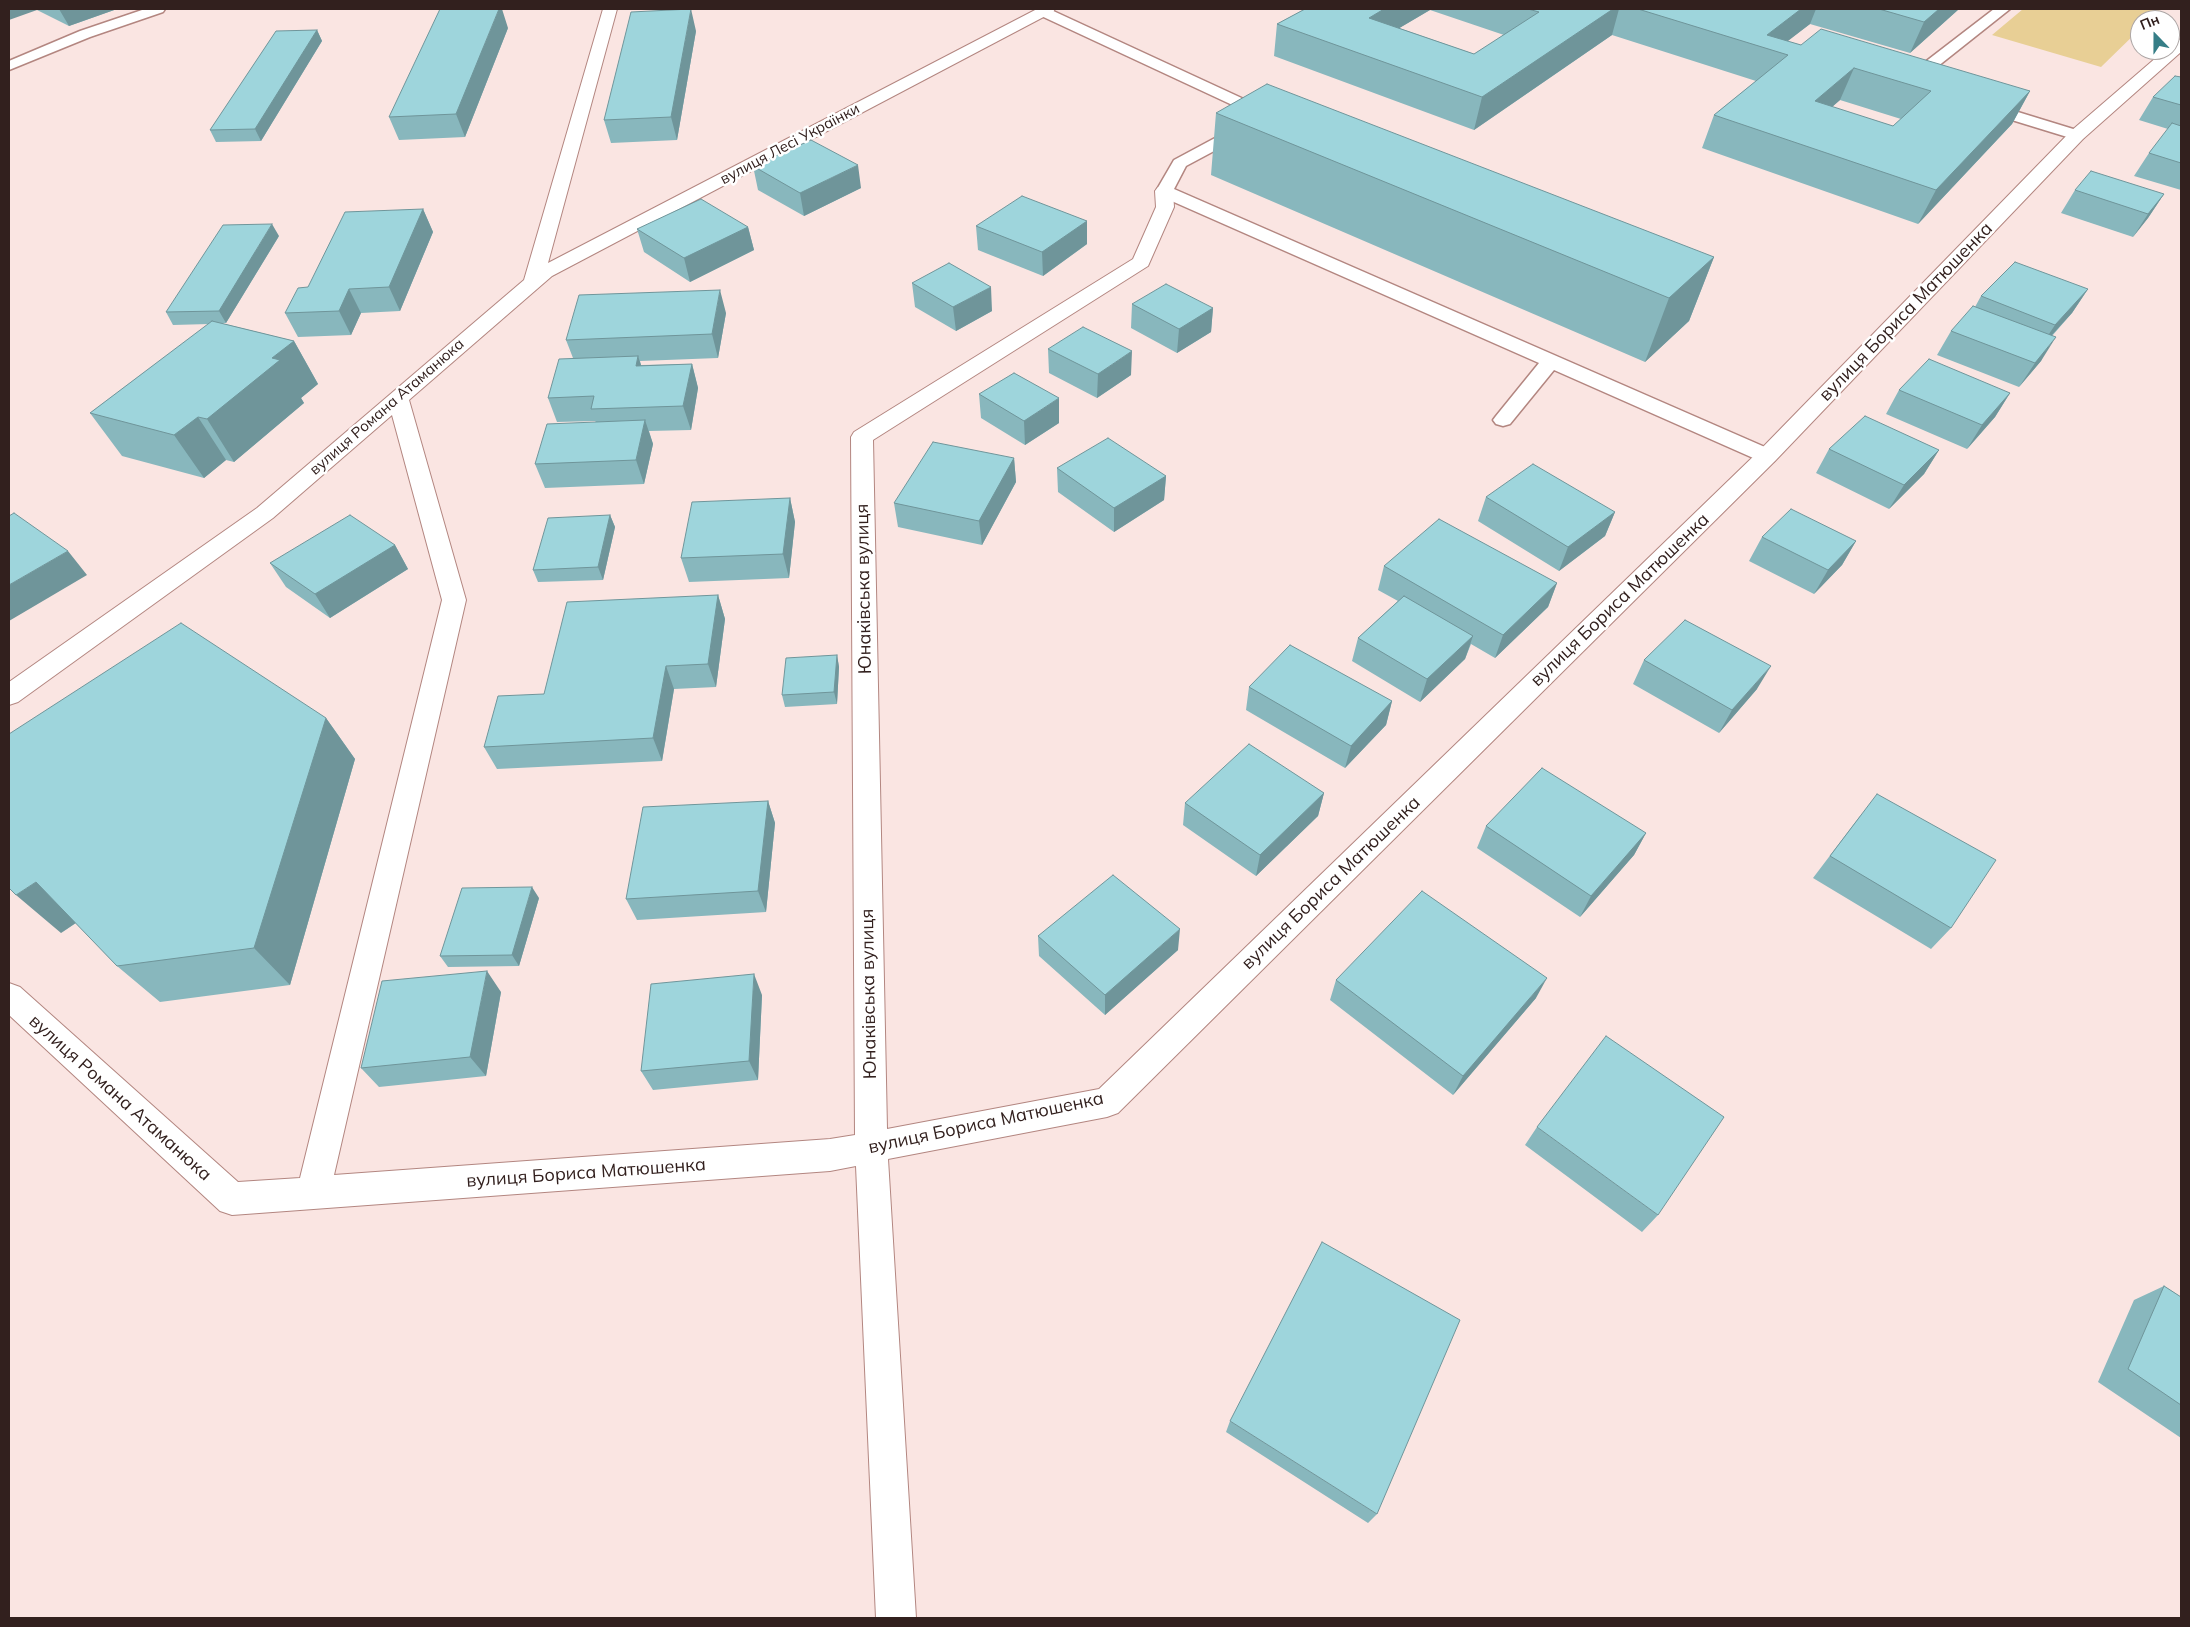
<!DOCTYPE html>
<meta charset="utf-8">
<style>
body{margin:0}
#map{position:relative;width:2190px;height:1627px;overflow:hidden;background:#fae5e2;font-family:Mulish,sans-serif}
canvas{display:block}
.frame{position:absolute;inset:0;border:10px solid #32201e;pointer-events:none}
.north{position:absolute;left:2130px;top:10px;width:50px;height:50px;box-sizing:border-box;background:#fff;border:1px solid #ada6a5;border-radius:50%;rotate:338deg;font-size:14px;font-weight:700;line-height:20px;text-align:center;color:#32201e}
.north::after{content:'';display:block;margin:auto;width:18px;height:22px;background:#367e87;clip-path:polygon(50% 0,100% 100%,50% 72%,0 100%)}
</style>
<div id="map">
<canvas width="2190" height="1627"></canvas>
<div class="frame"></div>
<div class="north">Пн</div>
</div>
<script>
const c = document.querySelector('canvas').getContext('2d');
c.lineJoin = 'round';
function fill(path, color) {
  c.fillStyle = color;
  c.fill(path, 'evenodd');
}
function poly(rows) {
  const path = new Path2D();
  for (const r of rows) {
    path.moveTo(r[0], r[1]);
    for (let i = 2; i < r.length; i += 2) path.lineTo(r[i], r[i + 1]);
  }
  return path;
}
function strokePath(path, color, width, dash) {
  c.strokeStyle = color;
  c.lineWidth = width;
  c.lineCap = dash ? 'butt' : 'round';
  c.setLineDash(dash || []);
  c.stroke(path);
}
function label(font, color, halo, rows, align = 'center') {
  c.font = font + ' Mulish,sans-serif';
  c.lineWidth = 5;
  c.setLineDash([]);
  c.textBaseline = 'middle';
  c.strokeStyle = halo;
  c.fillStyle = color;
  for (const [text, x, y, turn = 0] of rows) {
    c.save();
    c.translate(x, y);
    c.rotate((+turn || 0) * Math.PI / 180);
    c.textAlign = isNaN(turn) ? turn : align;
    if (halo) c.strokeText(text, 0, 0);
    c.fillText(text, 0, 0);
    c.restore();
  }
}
const green = poly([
 [2023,9,2161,9,2149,20,2140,20,2140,29,2101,67,1992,35]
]);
const service = poly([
 [145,9,165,9,163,12,90,37,9,70,9,61,80,31,145,9],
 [1036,9,1049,9,1274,113,1276,116,1274,119,1186,166,1174,189,1774,451,1777,456,1774,461,1767,463,1760,461,1554,370,1510,424,1503,426,1496,424,1493,420,1496,416,1539,363,1158,195,1156,191,1174,160,1256,116,1037,14,1035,11,1036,9],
 [1994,9,2010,9,1918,82,1920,84,1917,87,1912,89,1903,85,1900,82,1903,79,1994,9],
 [1982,101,2083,132,2085,135,2083,138,2077,140,1976,109,1974,106,1976,103,1982,101]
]);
const minor = poly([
 [603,9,617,9,548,263,1037,9,1055,9,1053,12,552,276,409,400,466,600,334,1175,830,1139,855,1135,851,437,854,432,1133,259,1156,207,1155,191,1158,187,1164,186,1170,187,1173,191,1174,207,1148,266,873,440,887,1129,1099,1089,1759,451,2071,131,2165,50,2170,50,2170,46,2176,41,2181,39,2181,52,2083,139,1775,461,1118,1113,1107,1117,888,1159,916,1618,876,1618,856,1166,830,1171,232,1215,220,1211,9,1015,9,983,20,987,238,1182,300,1178,442,600,392,415,273,518,18,702,9,705,9,682,257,508,524,280,603,9]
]);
const wall = poly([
 [9,9,117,9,69,26,37,10],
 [1305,9,1959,9,1910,53,1810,24,1787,41,1801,45,2030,91,2012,124,1918,224,1702,148,1714,115,1756,81,1612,35,1474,130,1274,56,1277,24],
 [1430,10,1504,35,1474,54,1399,28],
 [1840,100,1901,119,1893,126,1832,107],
 [508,28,465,137,399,140,389,117],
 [317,30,322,41,261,141,216,142,210,130],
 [696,31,677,140,611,143,604,120],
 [2181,77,2181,190,2134,176,2149,153,2168,129,2139,120,2153,97],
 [1216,113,1714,257,1689,321,1645,362,1211,175],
 [753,166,861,188,804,216,758,190],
 [2075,190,2164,194,2148,218,2133,237,2061,213],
 [423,209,433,232,400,311,361,313,351,335,298,337,285,313,308,287],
 [1087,221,1087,244,1043,276,978,250,976,226],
 [748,227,754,250,690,282,644,252,637,229],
 [279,236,226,323,221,323,294,341,318,384,301,398,304,403,234,462,226,460,204,478,122,456,90,413,209,324,173,325,166,312],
 [912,283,992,311,956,331,915,307],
 [2088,289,2072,313,2052,336,2041,361,2019,387,1937,355,1951,331,1975,307,1981,296],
 [1132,304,1213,308,1211,332,1177,353,1131,328],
 [726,313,718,358,640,361,641,365,692,364,698,388,691,430,649,431,653,444,644,484,545,488,535,464,596,422,595,421,557,422,548,398,573,358,566,340],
 [1048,349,1131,375,1097,398,1049,373],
 [1899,390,2010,393,1995,417,1967,449,1886,414],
 [979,394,1059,423,1025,445,981,418],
 [1829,449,1939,450,1924,474,1889,509,1816,473],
 [1014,458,1016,482,982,545,898,527,894,503],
 [1057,468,1166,476,1164,500,1114,532,1058,492],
 [1486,497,1615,512,1605,536,1559,571,1478,521],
 [790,498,795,522,789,578,689,582,681,558],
 [610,515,615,527,603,580,538,582,533,570],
 [1762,537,1856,541,1842,565,1814,594,1749,561],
 [395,545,408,569,330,618,286,587,270,563],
 [1384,566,1557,583,1548,607,1495,658,1471,644,1465,659,1420,702,1352,661,1358,638,1398,601,1378,590],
 [718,595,725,619,716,687,674,689,662,761,497,769,484,747,544,694],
 [837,655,839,667,837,704,785,707,782,695],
 [1644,660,1757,689,1719,733,1633,684],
 [1249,687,1392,701,1386,725,1345,768,1246,710],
 [326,718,355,759,290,985,160,1002,117,966,76,923,61,933],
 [1324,793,1318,816,1256,876,1183,825,1185,803],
 [768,801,775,823,766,912,637,920,626,899],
 [1860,816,1951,928,1931,949,1813,878],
 [1486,826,1646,833,1634,855,1580,917,1477,848],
 [539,898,519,966,448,967,440,956],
 [1038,936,1178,950,1105,1015,1039,956],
 [1336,980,1536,998,1453,1095,1330,1000],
 [501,992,486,1076,379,1087,361,1068],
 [762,995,758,1080,653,1090,641,1071],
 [1537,1127,1658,1215,1642,1232,1525,1145],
 [2164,1286,2181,1297,2181,1438,2098,1382,2134,1300],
 [1230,1421,1377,1514,1368,1523,1226,1432]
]);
const shadedWall = poly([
 [9,9,37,9,37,10,9,20],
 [59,9,117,9,69,26],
 [499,9,502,9,508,28,465,137,456,114],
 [691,9,696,31,677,140,671,117],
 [1384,9,1430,9,1430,10,1364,49,1369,18],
 [1613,9,1619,9,1612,35,1474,130,1482,97],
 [1801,9,1816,9,1810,24,1775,51,1767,35],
 [1939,9,1959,9,1910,53,1924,22],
 [317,30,322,41,261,141,255,129],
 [1854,68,1840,100,1801,134,1815,101],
 [2030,91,2012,124,1918,224,1936,190],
 [858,165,861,188,804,216,800,193],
 [2164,194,2148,218,2133,237,2148,214],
 [423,209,433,232,400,311,389,287],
 [1087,221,1087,244,1043,276,1042,252],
 [272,224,279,236,226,323,219,311],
 [748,227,754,250,690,282,684,258],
 [1714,257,1689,321,1645,362,1669,298],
 [991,287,992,311,956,331,953,307],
 [349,289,361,313,351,335,339,311],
 [2088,289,2072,313,2039,349,2055,325],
 [720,290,726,313,718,358,712,334],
 [1213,308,1211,332,1177,353,1179,329],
 [2056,337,2041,361,2019,387,2035,363],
 [294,341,318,384,301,398,304,403,234,462,207,419,272,358],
 [1132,351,1131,375,1097,398,1098,374],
 [638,356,646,380,636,366],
 [692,364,698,388,691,430,683,406],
 [2010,393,1995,417,1967,449,1982,425],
 [1059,398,1059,423,1025,445,1024,421],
 [198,417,226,460,204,478,174,435],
 [645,420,653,444,644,484,636,460],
 [1939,450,1924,474,1889,509,1904,485],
 [1014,458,1016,482,982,545,979,521],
 [1166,476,1164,500,1114,532,1114,508],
 [790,498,795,522,789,578,783,554],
 [1615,512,1605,536,1559,571,1568,547],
 [610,515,615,527,603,580,598,567],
 [1856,541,1842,565,1814,594,1828,570],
 [395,545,408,569,330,618,315,594],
 [68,551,87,575,9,621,9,585],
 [1557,583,1548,607,1495,658,1503,635],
 [718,595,725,619,716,687,708,664],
 [1473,636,1465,659,1420,702,1427,679],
 [837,655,839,667,837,704,834,692],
 [666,666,674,689,662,761,653,738],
 [1771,666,1757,689,1719,733,1732,710],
 [1392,701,1386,725,1345,768,1351,746],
 [326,718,355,759,290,985,254,948],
 [1324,793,1318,816,1256,876,1260,855],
 [768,801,775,823,766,912,758,891],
 [1646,833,1634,855,1580,917,1591,896],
 [36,882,80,920,61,933,16,895],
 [532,887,539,898,519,966,512,955],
 [1180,929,1178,950,1105,1015,1105,995],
 [487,971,501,992,486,1076,470,1057],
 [754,974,762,995,758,1080,749,1061],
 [1547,978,1536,998,1453,1095,1463,1076]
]);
const building = poly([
 [440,9,499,9,456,114,389,117,440,9],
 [691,9,671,117,604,120,631,12,691,9],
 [1305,9,1384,9,1369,18,1474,54,1539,12,1528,9,1613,9,1482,97,1277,24,1305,9],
 [1638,9,1801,9,1767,35,1801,45,1821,29,2030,91,1936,190,1714,115,1788,55,1638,9],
 [1854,68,1931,91,1893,126,1815,101,1854,68],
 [1879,9,1939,9,1924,22,1879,9],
 [317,30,255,129,210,130,276,31,317,30],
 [2175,76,2181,77,2181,105,2153,97,2175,76],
 [1267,84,1714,257,1669,298,1216,113,1267,84],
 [2172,123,2181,126,2181,163,2149,153,2172,123],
 [811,140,858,165,800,193,753,166,811,140],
 [2091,171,2164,194,2148,214,2075,190,2091,171],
 [1022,196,1087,221,1042,252,976,226,1022,196],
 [701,199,748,227,684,258,637,229,701,199],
 [423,209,389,287,349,289,339,311,285,313,298,288,308,287,345,212,423,209],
 [272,224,219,311,166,312,223,225,272,224],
 [2015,262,2088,289,2055,325,1981,296,2015,262],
 [949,263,991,287,953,307,912,283,949,263],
 [1166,284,1213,308,1179,329,1132,304,1166,284],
 [720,290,712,334,566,340,579,295,720,290],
 [1973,306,2056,337,2035,363,1951,331,1973,306],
 [212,321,294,341,272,358,280,360,207,419,198,417,174,435,90,413,212,321],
 [1083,327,1132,351,1098,374,1048,349,1083,327],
 [638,356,636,366,692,364,683,406,591,409,594,396,548,398,559,359,638,356],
 [1929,359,2010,393,1982,425,1899,390,1929,359],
 [1014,373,1059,398,1024,421,979,394,1014,373],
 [1865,416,1939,450,1904,485,1829,449,1865,416],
 [645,420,636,460,535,464,547,424,645,420],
 [1108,438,1166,476,1114,508,1057,468,1108,438],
 [933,442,1014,458,979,521,894,503,933,442],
 [1533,464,1615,512,1568,547,1486,497,1533,464],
 [790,498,783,554,681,558,692,502,790,498],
 [1791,509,1856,541,1828,570,1762,537,1791,509],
 [14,513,68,551,9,585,9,516,14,513],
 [350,515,395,545,315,594,270,563,350,515],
 [610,515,598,567,533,570,548,518,610,515],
 [1439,519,1557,583,1503,635,1384,566,1439,519],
 [718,595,708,664,666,666,653,738,484,747,498,696,544,694,567,602,718,595],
 [1404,596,1473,636,1427,679,1358,638,1404,596],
 [1685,620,1771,666,1732,710,1644,660,1685,620],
 [181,623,326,718,254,948,117,966,36,882,16,895,9,888,9,734,181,623],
 [1290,645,1392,701,1351,746,1249,687,1290,645],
 [837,655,834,692,782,695,786,658,837,655],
 [1249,744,1324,793,1260,855,1185,803,1249,744],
 [1542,768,1646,833,1591,896,1486,826,1542,768],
 [1877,794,1996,860,1951,928,1830,856,1877,794],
 [768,801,758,891,626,899,643,807,768,801],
 [1113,875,1180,929,1105,995,1038,936,1113,875],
 [532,887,512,955,440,956,462,888,532,887],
 [1422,891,1547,978,1463,1076,1336,980,1422,891],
 [487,971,470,1057,361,1068,382,981,487,971],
 [754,974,749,1061,641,1071,651,984,754,974],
 [1606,1036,1724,1117,1658,1215,1537,1127,1606,1036],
 [1322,1242,1460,1320,1377,1514,1230,1421,1322,1242],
 [2164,1286,2181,1297,2181,1405,2128,1369,2164,1286]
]);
const farStreetnames = [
 ["вулиця Лесі Українки",790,144,-28],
 ["вулиця Романа Атаманюка",387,407,-41]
];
const streetNames = [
 ["вулиця Бориса Матюшенка",1906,312,-46],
 ["Юнаківська вулиця",864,589,-91],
 ["вулиця Бориса Матюшенка",1620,600,-44],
 ["вулиця Бориса Матюшенка",1331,883,-44],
 ["Юнаківська вулиця",869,994,-91],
 ["вулиця Романа Атаманюка",120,1098,42],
 ["вулиця Бориса Матюшенка",986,1123,-12],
 ["вулиця Бориса Матюшенка",586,1173,-4]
];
fill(green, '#e8cf95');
strokePath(service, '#b38680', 3);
strokePath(minor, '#b38680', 2);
fill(service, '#fff');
fill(minor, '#fff');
fill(wall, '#88b7bd');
fill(shadedWall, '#6f959a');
fill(building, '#9ed5dc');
strokePath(building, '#6f959a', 1);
label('15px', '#32201e', '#fff', farStreetnames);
label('18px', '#32201e', '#fff', streetNames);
</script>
